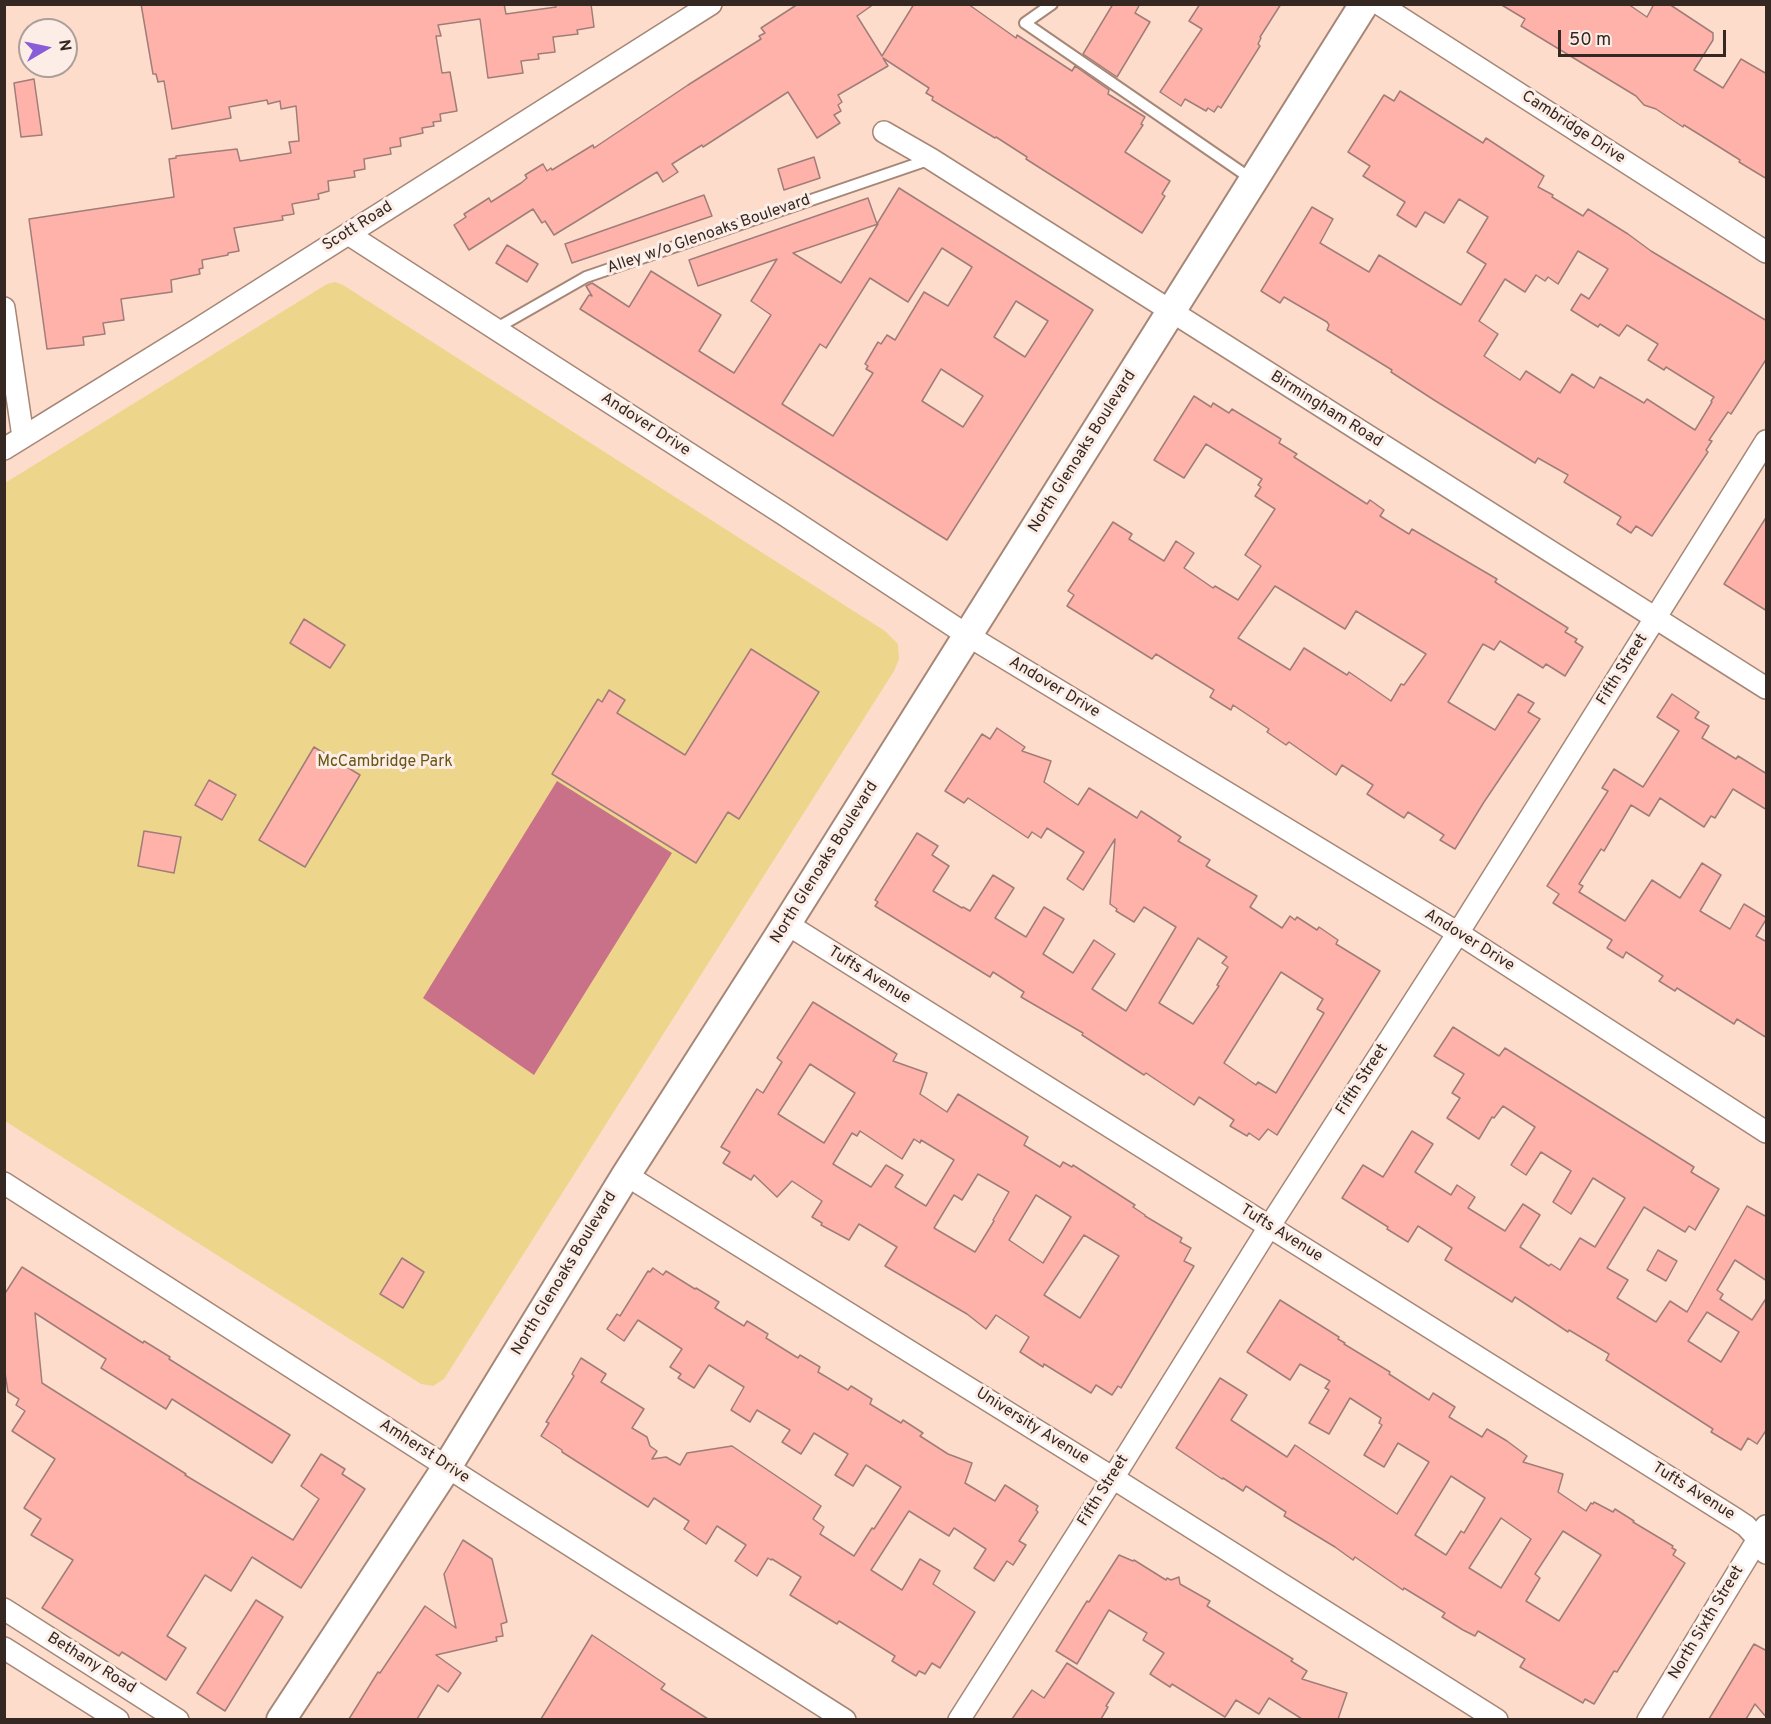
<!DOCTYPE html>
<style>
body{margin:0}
#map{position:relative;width:1771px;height:1724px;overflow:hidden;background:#fedccb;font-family:Overpass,sans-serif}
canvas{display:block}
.frame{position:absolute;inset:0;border:6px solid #352822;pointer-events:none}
.north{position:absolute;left:18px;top:18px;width:60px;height:60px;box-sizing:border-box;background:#fceee7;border:2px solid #ac9f98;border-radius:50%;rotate:81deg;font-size:16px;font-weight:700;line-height:24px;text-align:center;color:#352822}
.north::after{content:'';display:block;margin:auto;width:21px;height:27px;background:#895dd7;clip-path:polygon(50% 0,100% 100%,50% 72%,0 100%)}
.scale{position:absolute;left:1558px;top:30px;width:168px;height:27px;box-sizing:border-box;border:3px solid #352822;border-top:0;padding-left:8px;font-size:18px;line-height:21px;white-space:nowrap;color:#352822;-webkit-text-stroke:4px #fceee7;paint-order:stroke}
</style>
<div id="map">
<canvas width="1771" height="1724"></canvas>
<div class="frame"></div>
<div class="north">N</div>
<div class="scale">50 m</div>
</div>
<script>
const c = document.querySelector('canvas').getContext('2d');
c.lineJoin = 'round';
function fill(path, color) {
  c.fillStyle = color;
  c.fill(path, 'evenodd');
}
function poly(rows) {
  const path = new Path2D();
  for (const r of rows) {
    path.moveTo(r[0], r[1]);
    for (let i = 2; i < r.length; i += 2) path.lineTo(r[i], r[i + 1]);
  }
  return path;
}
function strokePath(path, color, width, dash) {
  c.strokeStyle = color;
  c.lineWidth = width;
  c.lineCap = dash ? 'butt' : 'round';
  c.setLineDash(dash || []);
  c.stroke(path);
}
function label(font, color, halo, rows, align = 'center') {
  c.font = font + ' Overpass,sans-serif';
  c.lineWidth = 6;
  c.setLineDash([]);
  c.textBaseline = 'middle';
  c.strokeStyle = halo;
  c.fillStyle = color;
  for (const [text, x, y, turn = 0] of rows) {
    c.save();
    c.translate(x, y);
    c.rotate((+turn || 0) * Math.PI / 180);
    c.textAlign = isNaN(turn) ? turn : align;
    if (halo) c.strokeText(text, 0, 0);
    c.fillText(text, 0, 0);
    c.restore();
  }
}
const green = poly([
 [335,282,343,285,885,631,898,644,899,659,894,671,444,1379,433,1386,421,1384,5,1121,5,483,327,284]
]);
const water = poly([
 [557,781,672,853,534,1075,423,998]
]);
const building = poly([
 [141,4,504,4,506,14,556,7,555,4,591,4,594,27,577,30,578,34,553,37,555,52,538,54,539,59,521,61,523,73,488,78,480,19,438,25,441,36,436,36,442,73,450,72,457,111,440,114,441,121,433,122,434,126,422,128,423,133,400,138,401,146,390,148,391,154,364,159,365,169,354,171,355,177,328,181,329,191,318,194,319,199,292,204,294,214,282,216,283,220,234,228,239,251,228,253,228,255,202,260,203,268,199,269,200,274,171,280,172,292,121,299,124,320,103,323,105,334,83,337,84,345,47,349,29,219,174,197,169,159,176,158,176,156,237,149,240,161,291,153,289,142,299,141,296,106,281,109,280,101,268,104,267,100,229,107,231,118,172,129,164,81,158,82,156,74,153,74,141,4],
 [798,4,874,4,857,16,882,56,914,4,968,4,1016,38,1017,35,1072,71,1075,66,1109,90,1108,94,1145,117,1141,124,1143,125,1125,152,1170,181,1162,194,1165,196,1142,233,1026,159,1027,157,996,137,995,138,932,100,933,97,926,93,929,88,883,58,888,66,838,95,842,102,838,105,841,111,834,115,840,123,817,138,788,92,703,147,702,145,672,164,678,172,663,182,657,172,554,235,545,221,542,223,533,209,469,250,454,225,466,217,464,214,489,198,491,202,521,183,527,178,525,175,543,164,547,171,551,168,552,170,593,145,594,148,688,85,761,39,759,36,765,33,761,28,798,4],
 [1113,4,1140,4,1135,13,1150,22,1117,77,1083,54,1113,4],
 [1200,4,1281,4,1260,37,1261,38,1258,44,1260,46,1221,108,1218,106,1214,112,1208,108,1206,111,1185,99,1181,106,1160,92,1202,29,1189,21,1200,4],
 [1500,4,1628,4,1647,17,1654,4,1669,4,1713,33,1713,40,1694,70,1723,88,1741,59,1767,74,1767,179,1739,162,1740,160,1705,138,1684,125,1683,127,1656,109,1644,105,1636,96,1521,26,1525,19,1500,4],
 [34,79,42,135,21,137,14,83,34,79],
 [1400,91,1483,143,1486,138,1544,176,1538,187,1553,195,1552,197,1583,216,1588,209,1628,234,1651,251,1767,321,1767,358,1731,414,1728,412,1709,440,1712,441,1706,450,1708,452,1652,536,1636,526,1631,533,1617,524,1621,517,1564,482,1568,475,1538,458,1535,463,1434,400,1391,372,1392,370,1327,330,1329,325,1327,322,1284,297,1280,303,1261,291,1312,207,1333,219,1320,243,1369,272,1379,255,1461,305,1486,264,1467,252,1488,217,1459,199,1444,223,1425,212,1416,227,1397,215,1405,202,1363,176,1370,166,1348,152,1384,95,1394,101,1400,91],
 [1578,251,1608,269,1589,299,1581,294,1571,310,1598,327,1600,324,1619,336,1627,325,1658,344,1648,360,1664,370,1666,367,1714,397,1711,401,1712,402,1695,430,1647,399,1644,403,1600,377,1594,388,1572,374,1560,393,1526,371,1520,380,1484,356,1498,334,1479,321,1505,279,1525,292,1536,275,1545,281,1548,277,1558,284,1578,251],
 [814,157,820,178,784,190,778,169,814,157],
 [899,188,1093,310,947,540,580,309,589,295,592,296,586,286,592,283,629,307,651,271,721,315,699,351,734,373,771,315,751,301,777,259,698,286,689,260,868,198,877,224,899,188],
 [878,224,841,283,793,253,799,251,878,224],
 [942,248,972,267,948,306,924,292,895,340,887,335,881,344,878,342,865,364,868,366,866,369,873,373,833,436,782,404,820,344,826,348,870,278,908,302,942,248],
 [1016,301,1048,321,1025,357,994,337,1016,301],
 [941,369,983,396,963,427,922,401,941,369],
 [704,195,712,216,572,263,565,244,704,195],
 [507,245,538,264,527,282,496,263,507,245],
 [1194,396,1211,407,1213,403,1229,413,1232,409,1281,439,1279,443,1297,454,1294,457,1367,504,1370,500,1384,510,1380,516,1409,534,1412,529,1473,565,1497,579,1495,582,1568,628,1565,632,1577,639,1575,642,1583,647,1565,676,1546,664,1543,668,1500,641,1494,650,1483,644,1448,702,1495,730,1518,694,1534,703,1528,712,1540,719,1484,802,1455,849,1440,840,1444,835,1408,812,1404,818,1367,794,1373,785,1342,765,1336,775,1289,742,1286,745,1267,732,1269,729,1233,705,1231,710,1210,697,1214,690,1180,669,1156,654,1152,659,1067,606,1074,595,1068,591,1113,522,1132,534,1129,539,1164,561,1176,541,1194,553,1184,568,1213,588,1215,586,1238,600,1261,566,1245,555,1275,509,1255,496,1261,487,1258,485,1262,479,1206,444,1184,478,1154,460,1194,396],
 [1275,586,1345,629,1356,611,1426,654,1404,685,1401,684,1391,701,1349,672,1347,675,1304,648,1290,670,1238,638,1275,586],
 [1767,516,1767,611,1724,584,1767,516],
 [304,619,345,645,330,668,290,643,304,619],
 [751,649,819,692,739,819,728,812,696,863,552,774,598,699,602,702,609,690,625,700,617,713,685,755,751,649],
 [1672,694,1699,712,1695,718,1709,726,1702,738,1736,759,1738,756,1767,774,1767,810,1733,789,1715,818,1711,816,1704,827,1660,798,1649,816,1631,805,1604,851,1601,849,1579,884,1583,886,1579,892,1625,921,1652,880,1680,898,1702,863,1721,875,1700,911,1730,929,1744,904,1767,918,1756,936,1767,942,1767,1038,1737,1019,1734,1024,1677,988,1675,991,1659,981,1663,976,1626,952,1623,958,1607,948,1612,940,1553,903,1559,894,1547,886,1608,791,1602,788,1614,769,1643,787,1679,731,1657,717,1672,694],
 [997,728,1025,747,1022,751,1051,761,1044,782,1078,805,1089,788,1137,818,1141,811,1181,837,1178,841,1210,860,1206,866,1257,896,1250,907,1282,928,1290,916,1295,920,1297,917,1317,930,1319,927,1338,940,1336,944,1380,971,1277,1135,1268,1129,1259,1140,1249,1133,1247,1136,1230,1126,1234,1120,1199,1097,1194,1105,1146,1073,1144,1075,1082,1035,1083,1033,1021,997,1024,992,993,972,990,977,875,906,878,902,875,900,917,833,938,846,932,855,949,866,933,891,962,908,963,907,970,911,993,875,1014,888,995,918,1026,937,1044,907,1064,919,1043,954,1073,973,1094,940,1115,954,1092,989,1126,1011,1176,927,1144,907,1134,922,1116,911,1117,909,1110,904,1115,839,1083,890,1067,879,1084,852,1047,828,1041,838,1032,832,1028,838,968,798,964,803,945,791,982,734,990,739,997,728],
 [1198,938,1227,957,1222,963,1228,967,1217,985,1219,986,1193,1024,1159,1003,1198,938],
 [1281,972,1323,999,1317,1009,1324,1013,1276,1093,1258,1082,1256,1085,1224,1063,1281,972],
 [314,747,360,775,305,867,259,840,314,747],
 [209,780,236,795,222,820,195,805,209,780],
 [144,831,181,837,174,873,138,866,144,831],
 [813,1002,897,1054,893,1061,927,1073,920,1094,947,1112,958,1094,1028,1137,1024,1145,1060,1167,1063,1162,1072,1167,1073,1165,1135,1205,1133,1207,1145,1215,1145,1216,1182,1238,1180,1242,1191,1248,1184,1261,1194,1266,1121,1388,1118,1386,1112,1395,1096,1385,1091,1393,1044,1364,1043,1367,1020,1352,1029,1337,996,1315,986,1329,967,1314,885,1266,897,1247,859,1224,849,1240,821,1225,822,1223,812,1217,822,1201,792,1181,777,1197,754,1175,751,1180,723,1163,730,1152,721,1147,757,1089,763,1093,782,1062,777,1058,813,1002],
 [810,1064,855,1093,824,1143,778,1114,810,1064],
 [860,1131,902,1159,914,1139,920,1143,921,1140,954,1160,926,1206,895,1187,903,1175,886,1165,871,1187,833,1164,852,1133,857,1136,860,1131],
 [978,1174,1009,1192,993,1220,994,1221,975,1252,934,1228,954,1195,962,1200,978,1174],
 [1036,1195,1071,1217,1043,1263,1009,1240,1036,1195],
 [1084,1235,1119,1256,1080,1318,1044,1295,1084,1235],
 [1453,1027,1499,1056,1505,1048,1694,1167,1691,1172,1719,1189,1695,1230,1689,1226,1685,1232,1644,1207,1607,1268,1628,1280,1617,1298,1656,1322,1670,1301,1687,1312,1747,1206,1767,1217,1767,1281,1735,1260,1717,1290,1723,1294,1720,1299,1752,1320,1767,1297,1767,1429,1757,1444,1748,1438,1741,1450,1711,1432,1713,1429,1606,1360,1609,1354,1569,1330,1568,1332,1515,1297,1512,1302,1445,1260,1452,1248,1418,1226,1408,1242,1387,1229,1388,1227,1342,1198,1363,1165,1383,1177,1412,1131,1433,1144,1415,1172,1451,1195,1457,1185,1475,1197,1468,1208,1505,1231,1523,1204,1540,1215,1520,1247,1549,1266,1551,1264,1560,1270,1580,1238,1595,1247,1625,1198,1593,1178,1571,1214,1553,1202,1571,1171,1541,1152,1526,1175,1511,1165,1535,1127,1503,1106,1494,1118,1492,1117,1479,1139,1447,1118,1460,1098,1452,1093,1464,1074,1434,1056,1453,1027],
 [1707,1312,1739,1332,1721,1362,1688,1341,1707,1312],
 [1658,1250,1677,1261,1666,1281,1647,1270,1658,1250],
 [402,1258,424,1272,403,1308,380,1294,402,1258],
 [22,1267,143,1343,144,1341,170,1357,169,1359,290,1435,272,1463,172,1399,166,1409,101,1368,106,1359,35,1313,42,1383,186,1474,185,1475,293,1540,319,1499,301,1486,321,1454,345,1469,342,1474,365,1489,301,1588,252,1557,231,1591,205,1575,167,1636,186,1648,166,1680,122,1652,119,1656,42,1608,73,1560,31,1535,41,1519,24,1508,55,1459,12,1431,25,1411,16,1405,19,1399,8,1392,4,1366,4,1295,22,1267],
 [653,1268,663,1275,666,1271,695,1289,696,1288,719,1302,715,1308,744,1326,747,1321,768,1334,766,1338,798,1358,800,1355,820,1367,818,1372,848,1390,851,1386,872,1399,870,1404,901,1423,903,1420,923,1433,920,1436,948,1454,972,1463,965,1483,995,1501,1005,1485,1038,1506,1036,1510,1038,1512,1019,1541,1026,1545,1013,1565,1007,1561,994,1581,974,1568,986,1549,954,1528,949,1536,909,1511,871,1570,902,1590,920,1559,940,1571,933,1584,975,1612,940,1668,932,1663,925,1674,919,1671,916,1676,892,1661,895,1656,839,1621,837,1624,790,1595,801,1577,772,1559,771,1560,768,1558,757,1576,735,1561,746,1545,717,1526,706,1544,684,1529,689,1521,654,1498,648,1507,562,1452,562,1450,541,1436,549,1423,546,1422,574,1376,572,1374,581,1358,606,1374,601,1382,644,1409,632,1428,647,1437,650,1446,657,1451,652,1459,666,1457,680,1465,687,1453,732,1446,821,1506,813,1519,824,1527,820,1534,854,1556,872,1528,874,1529,901,1487,866,1465,853,1486,835,1475,848,1454,814,1433,801,1454,782,1442,790,1430,757,1410,750,1422,731,1410,744,1387,709,1365,694,1388,678,1378,681,1374,670,1367,682,1349,638,1320,624,1341,607,1329,617,1314,620,1316,648,1271,650,1272,653,1268],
 [1280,1300,1339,1337,1338,1339,1345,1343,1344,1344,1390,1372,1389,1374,1429,1400,1433,1393,1455,1407,1449,1417,1482,1437,1487,1429,1507,1441,1527,1456,1523,1462,1563,1474,1558,1492,1586,1511,1591,1503,1593,1504,1594,1502,1613,1512,1615,1509,1634,1521,1633,1522,1673,1546,1672,1548,1676,1550,1673,1555,1685,1563,1617,1672,1614,1671,1594,1704,1585,1699,1583,1703,1520,1667,1525,1659,1478,1631,1475,1636,1463,1630,1442,1617,1445,1613,1404,1588,1403,1590,1355,1557,1353,1560,1335,1547,1284,1516,1286,1512,1246,1486,1243,1491,1223,1478,1222,1479,1176,1448,1220,1378,1247,1395,1231,1420,1287,1457,1295,1445,1397,1514,1429,1462,1398,1443,1384,1467,1364,1455,1382,1425,1379,1423,1381,1418,1350,1398,1329,1434,1309,1423,1329,1390,1325,1388,1330,1381,1300,1364,1290,1380,1247,1352,1280,1300],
 [1451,1476,1485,1498,1464,1533,1461,1531,1446,1555,1415,1535,1451,1476],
 [1501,1518,1531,1539,1501,1588,1469,1568,1501,1518],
 [1563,1531,1601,1555,1559,1621,1526,1601,1540,1578,1535,1574,1563,1531],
 [463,1540,492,1559,507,1622,501,1624,503,1636,496,1637,497,1641,436,1655,461,1673,448,1692,438,1685,417,1719,349,1719,378,1672,380,1673,425,1606,456,1628,444,1574,463,1540],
 [1119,1555,1133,1561,1134,1560,1166,1580,1167,1578,1171,1580,1179,1577,1180,1584,1210,1601,1207,1606,1293,1659,1291,1661,1307,1671,1302,1679,1347,1693,1338,1719,1302,1719,1269,1698,1259,1714,1236,1700,1225,1717,1172,1684,1170,1687,1150,1674,1164,1653,1143,1640,1147,1633,1109,1610,1077,1664,1056,1651,1087,1601,1089,1602,1119,1555],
 [256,1600,283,1617,225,1711,197,1693,256,1600],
 [592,1635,665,1684,661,1689,708,1719,541,1719,592,1635],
 [1754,1644,1767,1651,1767,1718,1755,1704,1746,1719,1709,1719,1754,1644],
 [1067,1663,1114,1693,1106,1706,1108,1707,1101,1719,1012,1719,1032,1690,1044,1698,1067,1663]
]);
const lane = poly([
 [1052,4,1025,23,1253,180],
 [495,329,586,277,931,159]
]);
const street = poly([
 [1379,4,1766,252],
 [884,132,931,159,1766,688],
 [348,234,783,514,967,635,1458,933,1766,1132],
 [4,308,23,437],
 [4,449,195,331,711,4],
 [787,924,1737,1520,1746,1526,1758,1539,1766,1553],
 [626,1175,1113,1478,1497,1720],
 [4,1183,483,1490,845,1720],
 [4,1609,178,1720],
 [4,1648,118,1720],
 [959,1720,1113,1478,1269,1227,1458,933,1766,441],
 [1648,1720,1766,1526]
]);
const secondary = poly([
 [281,1720,447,1467,626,1175,777,939,1364,4]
]);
const streetNames = [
 ["Cambridge Drive",1573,128,33],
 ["Scott Road",358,227,-32],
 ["Alley w/o Glenoaks Boulevard",709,235,-19],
 ["Birmingham Road",1326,410,32],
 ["Andover Drive",645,425,33],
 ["North Glenoaks Boulevard",1083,452,-58],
 ["Fifth Street",1623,670,-58],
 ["Andover Drive",1054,688,31],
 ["North Glenoaks Boulevard",825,863,-58],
 ["Andover Drive",1469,941,32],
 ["Tufts Avenue",869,976,32],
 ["Fifth Street",1363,1080,-57],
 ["Tufts Avenue",1281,1234,32],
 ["North Glenoaks Boulevard",565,1274,-59],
 ["University Avenue",1032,1427,32],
 ["Amherst Drive",424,1452,33],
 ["Fifth Street",1104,1491,-58],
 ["Tufts Avenue",1693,1492,32],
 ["North Sixth Street",1707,1623,-59],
 ["Bethany Road",91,1664,32]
];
const parkNames = [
 ["McCambridge Park",385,763]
];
fill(green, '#edd68b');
fill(water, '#c87188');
fill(building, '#feb2aa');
strokePath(building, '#a07d79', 1.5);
strokePath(lane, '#a68777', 14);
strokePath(street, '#a68777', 24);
strokePath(secondary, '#a68777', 32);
strokePath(lane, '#fff', 10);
strokePath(street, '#fff', 21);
strokePath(secondary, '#fff', 28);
label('16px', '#352822', '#fceee7', streetNames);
label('16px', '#685512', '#fceee7', parkNames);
</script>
